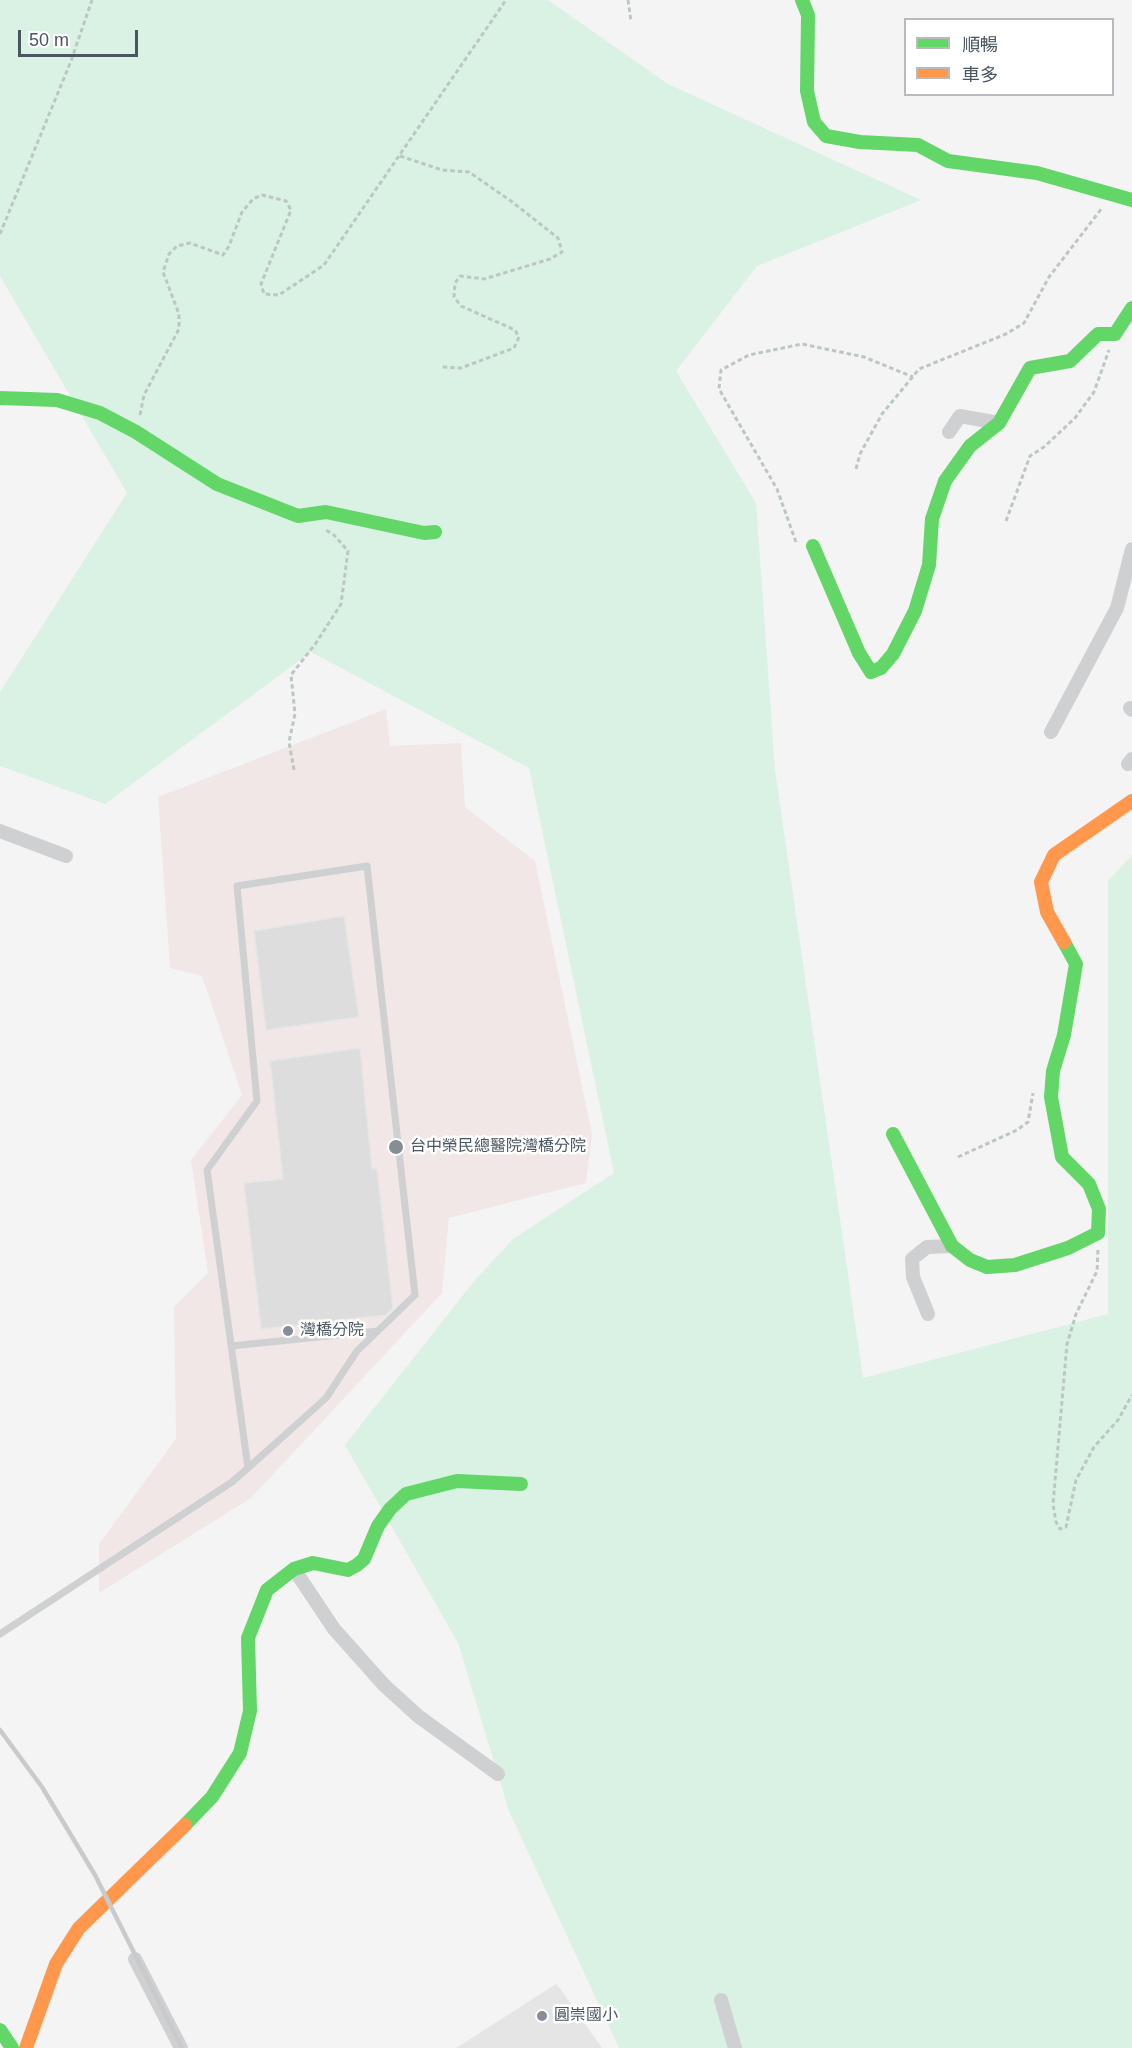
<!DOCTYPE html>
<meta charset="utf-8">
<style>
body{margin:0}
#map{position:relative;width:1132px;height:2048px;overflow:hidden;background:#f4f4f4;font-family:Arial,"Noto Sans TC",sans-serif}
canvas{display:block}
.legend{position:absolute;left:904px;top:18px;width:210px;height:78px;box-sizing:border-box;background:#fff;border:2px solid #b7bbc0;margin:0;padding:8px 10px;list-style:none;font-size:18px;color:#4a5661}
.legend li{display:flex;align-items:center;gap:12px;height:30px}
.legend b{width:30px;border:2px solid #b7bbc0}
.scale{position:absolute;left:18px;top:30px;width:120px;height:27px;box-sizing:border-box;border:3px solid #4a5661;border-top:0;padding-left:8px;font-size:18px;line-height:21px;white-space:nowrap;color:#4a5661;-webkit-text-stroke:4px #fff;paint-order:stroke}
</style>
<div id="map">
<canvas width="1132" height="2048"></canvas>
<ul class="legend">
<li><b style="height:8px;background:#63d668"></b>順暢</li>
<li><b style="height:8px;background:#ff974d"></b>車多</li>
</ul>
<div class="scale">50 m</div>
</div>
<script>
const c = document.querySelector('canvas').getContext('2d');
c.lineJoin = 'round';
function fill(path, color) {
  c.fillStyle = color;
  c.fill(path, 'evenodd');
}
function poly(rows) {
  const path = new Path2D();
  for (const r of rows) {
    path.moveTo(r[0], r[1]);
    for (let i = 2; i < r.length; i += 2) path.lineTo(r[i], r[i + 1]);
  }
  return path;
}
function strokePath(path, color, width, dash) {
  c.strokeStyle = color;
  c.lineWidth = width;
  c.lineCap = dash ? 'butt' : 'round';
  c.setLineDash(dash || []);
  c.stroke(path);
}
function label(font, color, halo, rows, align = 'center') {
  c.font = font + ' Arial,"Noto Sans TC",sans-serif';
  c.lineWidth = 5;
  c.setLineDash([]);
  c.textBaseline = 'middle';
  c.strokeStyle = halo;
  c.fillStyle = color;
  for (const [text, x, y, turn = 0] of rows) {
    c.save();
    c.translate(x, y);
    c.rotate((+turn || 0) * Math.PI / 180);
    c.textAlign = isNaN(turn) ? turn : align;
    if (halo) c.strokeText(text, 0, 0);
    c.fillText(text, 0, 0);
    c.restore();
  }
}
const education = poly([
 [556,1983,602,2048,456,2048,556,1984]
]);
const medical = poly([
 [386,709,390,746,461,743,465,807,535,861,592,1134,586,1183,449,1218,442,1293,251,1498,99,1593,99,1544,176,1439,174,1307,208,1273,191,1160,242,1095,202,976,170,968,158,797]
]);
const green = poly([
 [0,0,548,0,668,84,921,200,757,266,676,371,756,503,775,770,863,1378,1108,1314,1108,881,1132,855,1132,2048,619,2048,509,1811,458,1643,345,1445,475,1280,513,1239,614,1173,529,768,311,652,105,804,0,766,0,692,127,493,0,276]
]);
const building = poly([
 [344,916,359,1017,266,1030,254,931,344,916],
 [360,1048,372,1169,377,1168,393,1308,386,1315,261,1329,244,1183,283,1179,270,1061,360,1048]
]);
const path = poly([
 [628,0,631,21],
 [400,156,442,170,469,172,511,201,558,238,562,252,550,259,484,279,460,276,455,283,454,297,461,306,515,330,519,337,514,348,461,368,441,367],
 [0,234,71,61,92,0],
 [140,415,144,395,179,329,179,314,163,272,169,254,177,246,190,243,223,255,229,246,242,212,253,199,262,195,286,201,291,210,261,284,264,294,279,295,324,265,506,0],
 [856,469,860,454,882,414,919,369,1006,334,1024,323,1049,277,1102,208],
 [1006,521,1030,456,1044,447,1075,418,1094,392,1109,350],
 [796,542,777,489,719,389,721,370,749,355,802,344,864,357,913,377],
 [294,770,289,742,295,714,291,675,316,643,341,604,348,551,334,535,324,529],
 [958,1157,1017,1130,1028,1122,1033,1093],
 [1098,1250,1097,1271,1076,1314,1067,1344,1053,1504,1056,1522,1060,1529,1066,1527,1076,1480,1094,1447,1118,1420,1132,1395]
]);
const lane = poly([
 [231,1346,378,1331],
 [0,1634,232,1482,248,1468,326,1398,357,1351,415,1295,367,866,237,886,257,1101,207,1170,248,1468]
]);
const street = poly([
 [949,432,960,416,999,423],
 [1130,708,1132,710],
 [1051,732,1117,608,1132,549],
 [1128,764,1132,759],
 [0,831,66,856],
 [928,1314,913,1277,912,1259,927,1247,952,1246],
 [294,1569,334,1629,384,1685,418,1716,498,1774],
 [135,1959,181,2048],
 [721,2000,735,2048]
]);
const fast = poly([
 [802,0,808,15,807,91,814,122,826,136,860,142,918,145,948,161,1037,173,1132,200],
 [0,398,57,400,100,413,136,432,217,484,298,516,326,512,424,533,435,532],
 [813,546,859,653,871,672,881,668,893,654,915,611,929,565,932,519,945,481,970,446,999,423,1030,368,1070,361,1098,334,1115,334,1132,308],
 [893,1134,952,1246,970,1260,987,1267,1015,1265,1068,1248,1098,1233,1099,1209,1089,1184,1062,1157,1051,1097,1053,1071,1064,1035,1076,964,1064,942],
 [185,1825,212,1797,240,1753,250,1711,248,1638,267,1590,294,1569,313,1563,348,1570,357,1565,364,1559,378,1526,390,1509,406,1494,457,1481,521,1484],
 [0,2030,12,2048]
]);
const slow = poly([
 [1064,942,1047,912,1041,882,1054,855,1132,801],
 [26,2048,56,1964,79,1928,185,1825]
]);
const rail = poly([
 [0,1730,42,1787,95,1875,182,2048]
]);
const markers = [
 [396,1147,8,"#868d94"],
 [288,1331,6,"#868d94"],
 [542,2016,6,"#868d94"]
];
const poiNames = [
 ["台中榮民總醫院灣橋分院",410,1147],
 ["灣橋分院",300,1331],
 ["圓崇國小",554,2016]
];
fill(education, '#e6e5e6');
fill(medical, '#f1e7e6');
fill(green, '#d9f2e3');
fill(building, '#ddddde');
strokePath(building, '#e5e6e7', 1.5);
strokePath(path, '#bcc7c4', 3, [4.5, 3]);
strokePath(lane, '#ced0d2', 7);
strokePath(street, '#ced0d2', 14);
strokePath(fast, '#63d668', 14);
strokePath(slow, '#ff974d', 14);
strokePath(rail, '#c9cacc', 4.5);
for (const [x, y, r, color] of markers) {
  const dot = new Path2D();
  dot.arc(x, y, r, 0, 2 * Math.PI);
  c.fillStyle = color;
  c.fill(dot);
  strokePath(dot, '#fff', 2);
}
label('16px', '#4a5661', '#fff', poiNames, 'left');
</script>
